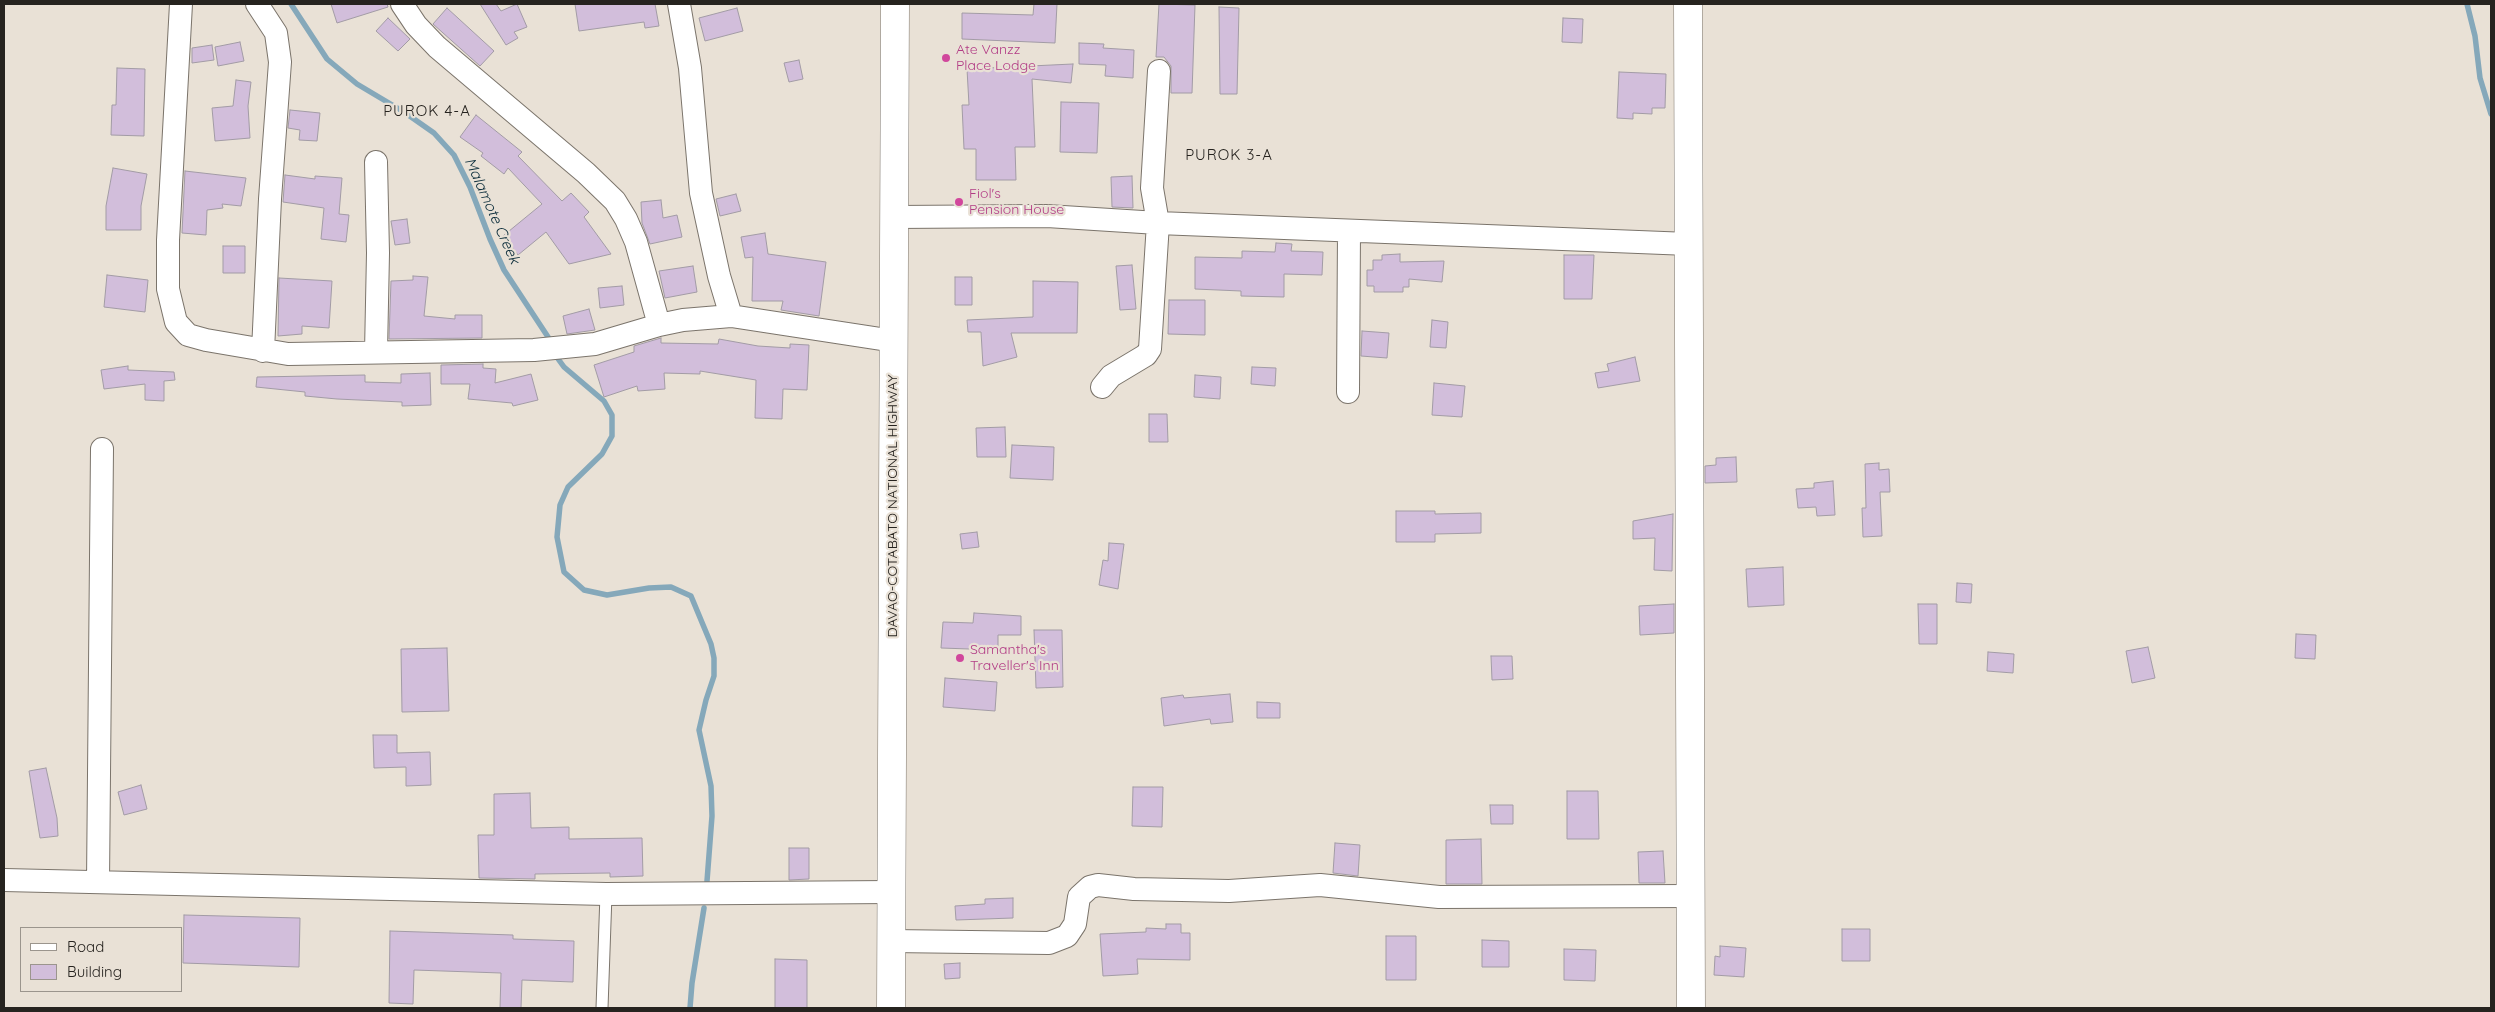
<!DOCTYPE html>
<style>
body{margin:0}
#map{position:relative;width:2495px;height:1012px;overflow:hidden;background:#e9e1d6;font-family:Quicksand,sans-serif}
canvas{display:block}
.frame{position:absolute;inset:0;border:5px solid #26231f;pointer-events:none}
.legend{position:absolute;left:20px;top:927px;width:162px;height:65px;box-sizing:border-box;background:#e9e1d6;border:1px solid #9b958d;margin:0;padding:6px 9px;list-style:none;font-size:15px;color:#26231f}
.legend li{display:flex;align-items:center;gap:10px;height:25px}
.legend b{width:25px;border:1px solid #9b958d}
</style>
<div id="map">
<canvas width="2495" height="1012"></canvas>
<div class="frame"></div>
<ul class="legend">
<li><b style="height:6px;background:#fff"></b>Road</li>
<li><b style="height:14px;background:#d2bedb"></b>Building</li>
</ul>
</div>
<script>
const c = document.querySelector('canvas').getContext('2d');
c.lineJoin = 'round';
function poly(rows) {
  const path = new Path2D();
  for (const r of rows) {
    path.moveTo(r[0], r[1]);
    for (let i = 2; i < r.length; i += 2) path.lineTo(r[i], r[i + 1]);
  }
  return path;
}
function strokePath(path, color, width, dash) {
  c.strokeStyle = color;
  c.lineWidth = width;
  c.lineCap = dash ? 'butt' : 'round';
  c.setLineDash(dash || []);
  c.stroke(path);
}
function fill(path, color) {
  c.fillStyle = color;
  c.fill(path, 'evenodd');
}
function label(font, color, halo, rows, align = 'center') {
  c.font = font + ' Quicksand,sans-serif';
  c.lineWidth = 4.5;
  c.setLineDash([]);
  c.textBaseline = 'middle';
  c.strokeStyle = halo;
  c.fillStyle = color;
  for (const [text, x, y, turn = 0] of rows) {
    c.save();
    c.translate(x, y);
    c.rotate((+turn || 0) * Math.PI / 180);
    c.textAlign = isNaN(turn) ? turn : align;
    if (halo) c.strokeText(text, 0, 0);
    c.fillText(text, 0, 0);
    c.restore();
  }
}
const stream = poly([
 [291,4,327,59,357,84,404,112,434,133,454,155,470,187,490,239,504,270,550,340],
 [2467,4,2475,36,2480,78,2491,114],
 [556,356,564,367,604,401,612,415,612,436,602,454,568,487,560,505,557,537,564,572,584,590,607,595,649,588,671,587,691,596,711,644,714,658,714,676,706,700,699,730,711,786,712,816,707,881],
 [690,1008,692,983,704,908]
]);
const building = poly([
 [331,4,387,4,388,7,337,23,331,4],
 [480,4,496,4,501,11,517,4,527,27,514,32,518,38,506,45,480,4],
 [575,4,655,4,659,26,645,28,644,22,579,31,575,4],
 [1034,4,1057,4,1055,43,962,39,962,13,1033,15,1034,4],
 [1159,4,1195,5,1192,93,1171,93,1171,66,1164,57,1156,57,1159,4],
 [1219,7,1239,8,1237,94,1220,94,1219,7],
 [447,8,494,51,480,66,433,24,447,8],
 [737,8,743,31,705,41,699,18,737,8],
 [388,18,410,39,398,51,376,31,388,18],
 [1563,18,1583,19,1582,43,1562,42,1563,18],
 [240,42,244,61,218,66,215,47,240,42],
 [1079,43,1104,44,1103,48,1134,50,1133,78,1105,76,1106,65,1079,64,1079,43],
 [212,45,214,60,192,63,192,48,212,45],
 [799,60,803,79,789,82,784,63,799,60],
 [1073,64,1071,83,1032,79,1035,147,1015,147,1016,180,976,180,976,149,964,149,962,105,969,105,967,69,1073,64],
 [117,68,145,69,144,136,111,135,112,105,116,105,117,68],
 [1619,72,1666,74,1665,108,1652,108,1652,114,1633,113,1633,119,1617,118,1619,72],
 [236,80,251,82,248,106,250,138,215,141,212,108,233,106,236,80],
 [1061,102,1099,103,1097,153,1060,152,1061,102],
 [290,110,320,113,317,141,299,140,300,130,288,128,290,110],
 [476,115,522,152,518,156,562,201,571,193,589,212,584,217,611,254,569,264,546,232,518,255,503,236,542,204,508,168,504,174,481,156,483,153,460,137,476,115],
 [113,168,147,174,141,206,141,230,106,230,106,206,113,168],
 [185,171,246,178,241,206,222,204,223,208,207,210,206,235,182,233,185,171],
 [285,175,315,179,315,176,342,178,339,214,349,215,346,242,321,239,324,208,283,202,285,175],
 [1132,176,1133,208,1112,207,1111,177,1132,176],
 [736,194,741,211,720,216,716,199,736,194],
 [661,200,663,218,677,215,682,237,650,244,642,223,641,202,661,200],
 [407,219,410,243,395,245,391,221,407,219],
 [765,233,768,254,826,262,819,316,781,310,783,301,752,301,753,257,745,258,741,237,765,233],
 [1276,243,1292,244,1291,251,1323,252,1322,275,1284,274,1284,297,1241,296,1241,291,1195,289,1195,257,1242,258,1242,251,1275,252,1276,243],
 [223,246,245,246,245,273,223,273,223,246],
 [1400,254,1400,262,1444,261,1442,282,1409,279,1409,287,1403,287,1403,292,1374,292,1374,286,1367,286,1367,270,1373,270,1373,260,1382,260,1382,255,1400,254],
 [1564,255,1594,255,1592,299,1564,299,1564,255],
 [1132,265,1136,309,1120,310,1116,266,1132,265],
 [693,266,697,292,665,298,659,271,693,266],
 [107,275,148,280,145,312,104,307,107,275],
 [413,276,428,277,424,316,455,319,455,315,482,315,482,338,389,339,391,281,413,280,413,276],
 [955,277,972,277,972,305,955,305,955,277],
 [279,278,332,281,329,328,302,326,302,334,278,336,279,278],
 [1033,281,1078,282,1077,333,1011,333,1017,357,983,366,981,332,968,332,967,320,1033,317,1033,281],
 [622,286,624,305,600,308,598,288,622,286],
 [1169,300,1205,300,1205,335,1168,334,1169,300],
 [589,309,595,330,567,334,563,316,589,309],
 [1432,320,1448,322,1446,348,1430,347,1432,320],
 [1362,331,1389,333,1387,358,1361,356,1362,331],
 [661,338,661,343,718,344,719,339,758,346,790,348,790,344,809,345,807,390,783,389,782,419,755,418,756,380,700,371,700,374,664,373,665,389,638,391,637,386,604,397,594,365,634,352,634,346,661,338],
 [1635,357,1640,381,1598,388,1595,373,1609,371,1607,364,1635,357],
 [483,364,483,368,496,369,495,383,531,374,538,400,513,406,512,403,468,399,470,384,441,384,441,365,483,364],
 [128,366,128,370,174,372,175,380,164,381,164,401,145,400,145,384,104,389,101,370,128,366],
 [1252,367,1276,368,1275,386,1251,384,1252,367],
 [430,373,431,405,402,406,402,402,337,399,305,396,305,392,256,387,257,377,365,375,365,382,401,383,401,374,430,373],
 [1195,375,1221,377,1220,399,1194,397,1195,375],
 [1434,383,1465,386,1462,417,1432,415,1434,383],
 [1149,414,1167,414,1168,442,1149,442,1149,414],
 [1005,427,1006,457,977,457,976,428,1005,427],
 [1012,445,1054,447,1053,480,1010,478,1012,445],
 [1736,457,1737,482,1705,483,1705,466,1716,465,1716,458,1736,457],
 [1879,463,1879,470,1889,469,1890,492,1880,492,1882,536,1863,537,1862,508,1866,508,1865,464,1879,463],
 [1833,481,1835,515,1817,516,1816,507,1798,508,1796,489,1814,488,1814,483,1833,481],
 [1396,511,1435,511,1435,514,1481,513,1481,533,1435,534,1435,542,1396,542,1396,511],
 [1673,514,1672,571,1654,570,1655,538,1633,539,1633,521,1673,514],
 [977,532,979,547,962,549,960,534,977,532],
 [1109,543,1124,544,1118,589,1099,585,1103,560,1108,561,1109,543],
 [1783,567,1784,605,1748,607,1746,569,1783,567],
 [1957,583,1972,584,1971,603,1956,602,1957,583],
 [1674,604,1674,633,1640,635,1639,606,1674,604],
 [1918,604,1937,604,1937,644,1919,644,1918,604],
 [974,613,1021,616,1021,635,998,635,998,650,941,648,943,622,973,623,974,613],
 [1034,630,1062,630,1063,687,1036,688,1034,630],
 [2296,634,2316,635,2315,659,2295,658,2296,634],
 [2148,647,2155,678,2132,683,2126,651,2148,647],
 [447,648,449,711,402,712,401,649,447,648],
 [1988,652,2014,654,2013,673,1987,671,1988,652],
 [1491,656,1512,656,1513,679,1492,680,1491,656],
 [945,678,997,682,995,711,943,707,945,678],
 [1230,694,1233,722,1211,724,1210,719,1164,726,1161,698,1183,695,1184,698,1230,694],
 [1257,702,1280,703,1280,718,1257,718,1257,702],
 [373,735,397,735,397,753,430,752,431,785,406,786,406,767,374,768,373,735],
 [46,768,57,818,58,836,40,838,29,771,46,768],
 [141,785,147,809,124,815,118,792,141,785],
 [1133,787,1163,787,1162,827,1132,826,1133,787],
 [1567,791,1598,791,1599,839,1567,839,1567,791],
 [530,793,531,828,569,827,569,839,642,838,643,876,610,877,610,873,535,874,535,879,479,878,478,835,494,835,494,794,530,793],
 [1490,805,1513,805,1513,824,1491,824,1490,805],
 [1481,839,1482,884,1446,884,1446,840,1481,839],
 [1335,843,1360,845,1358,876,1333,873,1335,843],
 [789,848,809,848,809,879,789,880,789,848],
 [1663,851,1665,883,1639,883,1638,852,1663,851],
 [1013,898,1013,918,956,920,955,906,985,904,985,899,1013,898],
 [184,915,300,918,299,967,183,963,184,915],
 [1166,924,1181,924,1181,933,1190,933,1190,960,1137,959,1138,974,1103,976,1100,934,1146,932,1146,928,1166,929,1166,924],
 [1842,929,1870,929,1870,961,1842,961,1842,929],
 [390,931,513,935,513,939,574,941,573,982,522,980,521,1008,500,1008,501,973,414,970,413,1004,389,1003,390,931],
 [1386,936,1416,936,1416,980,1386,980,1386,936],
 [1482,940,1509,941,1509,967,1482,967,1482,940],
 [1720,946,1746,948,1744,977,1714,975,1715,956,1720,957,1720,946],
 [1564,949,1596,950,1595,981,1564,980,1564,949],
 [775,959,807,960,807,1008,775,1008,775,959],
 [960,963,960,978,945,979,944,964,960,963]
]);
const lane = poly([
 [602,1008,606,894]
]);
const street = poly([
 [181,4,168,240,168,289,176,322,188,335,206,340,288,354,534,350,595,344,659,325,683,320,731,316,894,341],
 [257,4,276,33,280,62,270,199,263,351],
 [402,4,416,25,437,47,586,173,615,201,626,219,636,242,659,325],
 [679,4,690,68,701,193,719,276,731,316],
 [1159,71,1152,188,1158,223,1689,244],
 [376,162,378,253,376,352],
 [894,217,1047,216,1158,223,1150,349,1146,355,1111,376,1102,387],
 [1348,392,1349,232],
 [4,880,606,894,891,892],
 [98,882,102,449],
 [891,941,1049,943,1067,936,1075,924,1079,897,1090,887,1098,885,1134,889,1229,891,1320,885,1439,897,1692,896]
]);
const secondary = poly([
 [1688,4,1691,1008]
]);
const highway = poly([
 [891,1008,895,4]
]);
const markers = [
 [946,58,5,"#d1479c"],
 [959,202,5,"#d1479c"],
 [960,658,5,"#d1479c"]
];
const hotelNames = [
 ["Ate Vanzz",956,50],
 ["Place Lodge",956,66],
 ["Fiol's",969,194],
 ["Pension House",969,210],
 ["Samantha's",970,650],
 ["Traveller's Inn",970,666]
];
const streetNames = [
 ["DAVAO-COTABATO NATIONAL HIGHWAY",893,506,-90]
];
const neighbourhoodNames = [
 ["PUROK 4-A",427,111],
 ["PUROK 3-A",1229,155]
];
const waterNames = [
 ["Malamote Creek",492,211,66]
];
strokePath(stream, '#85a8ba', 5.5);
fill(building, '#d2bedb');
strokePath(building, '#a29ba5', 1);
strokePath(lane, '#7b746b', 13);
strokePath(street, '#7b746b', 24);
strokePath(secondary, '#7b746b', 29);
strokePath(highway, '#7b746b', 29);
strokePath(lane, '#fff', 11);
strokePath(street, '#fff', 22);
strokePath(secondary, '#fff', 28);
strokePath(highway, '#fff', 28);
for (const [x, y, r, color] of markers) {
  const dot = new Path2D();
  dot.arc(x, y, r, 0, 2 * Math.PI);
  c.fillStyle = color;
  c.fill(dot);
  strokePath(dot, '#e9e1d6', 2);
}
label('14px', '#b23c85', '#e9e1d6', hotelNames, 'left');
label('14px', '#26231f', '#e9e1d6', streetNames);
c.letterSpacing = '1px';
label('15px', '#26231f', '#e9e1d6', neighbourhoodNames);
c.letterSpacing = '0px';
label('italic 15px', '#0c2d3b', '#e9e1d6', waterNames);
</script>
